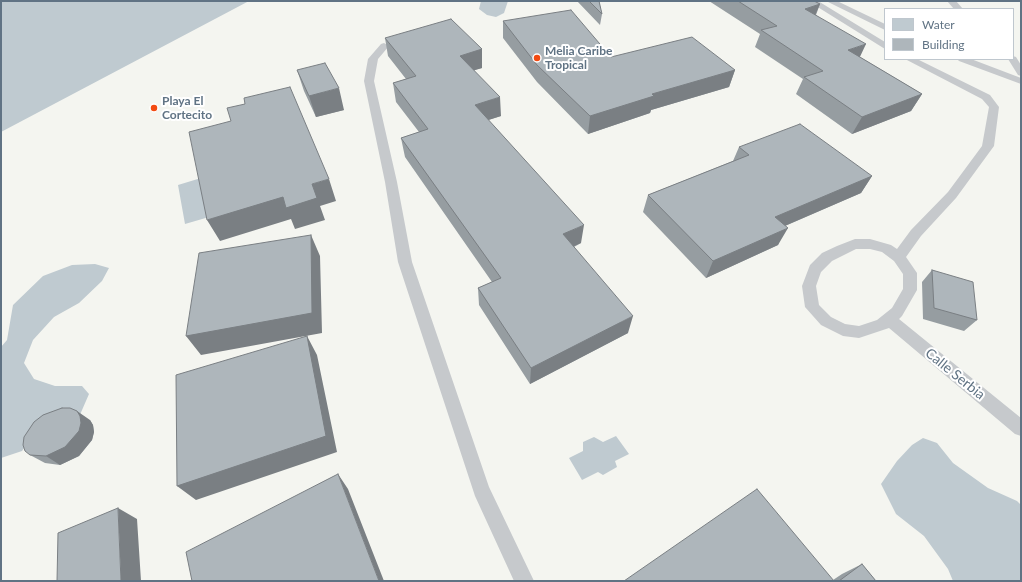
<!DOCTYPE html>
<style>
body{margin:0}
#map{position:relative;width:1022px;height:582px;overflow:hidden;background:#f4f5f0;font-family:Lato,sans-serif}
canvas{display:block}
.frame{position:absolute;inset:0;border:2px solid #607384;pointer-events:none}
.legend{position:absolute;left:884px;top:8px;width:130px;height:52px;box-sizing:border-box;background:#fff;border:1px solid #bfc7ce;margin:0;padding:5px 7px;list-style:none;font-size:12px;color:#607384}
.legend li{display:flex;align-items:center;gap:8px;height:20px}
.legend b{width:20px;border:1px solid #bfc7ce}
</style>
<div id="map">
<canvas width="1022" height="582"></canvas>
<div class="frame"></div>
<ul class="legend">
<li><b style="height:11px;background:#bfcad0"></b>Water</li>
<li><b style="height:11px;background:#aeb6bb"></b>Building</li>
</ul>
</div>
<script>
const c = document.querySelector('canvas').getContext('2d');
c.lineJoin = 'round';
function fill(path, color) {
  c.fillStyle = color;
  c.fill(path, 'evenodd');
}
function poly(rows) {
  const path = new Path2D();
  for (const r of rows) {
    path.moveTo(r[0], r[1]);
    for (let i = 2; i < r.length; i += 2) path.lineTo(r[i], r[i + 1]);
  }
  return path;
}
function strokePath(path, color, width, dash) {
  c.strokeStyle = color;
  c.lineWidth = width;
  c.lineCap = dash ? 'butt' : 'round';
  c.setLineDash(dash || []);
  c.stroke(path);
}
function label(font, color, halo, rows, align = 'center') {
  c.font = font + ' Lato,sans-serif';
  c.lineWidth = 4;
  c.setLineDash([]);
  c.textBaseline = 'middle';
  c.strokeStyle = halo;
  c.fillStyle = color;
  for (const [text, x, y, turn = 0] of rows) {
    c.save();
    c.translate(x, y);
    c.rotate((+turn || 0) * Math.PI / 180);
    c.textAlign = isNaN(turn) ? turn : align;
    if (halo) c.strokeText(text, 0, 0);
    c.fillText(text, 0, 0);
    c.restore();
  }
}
const water = poly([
 [1,1,249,1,1,132],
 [481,1,508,1,504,13,496,17,487,15,479,9],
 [201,178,209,217,185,224,178,185],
 [95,264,109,268,102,281,79,303,54,317,33,340,24,363,34,379,55,386,82,386,89,394,79,417,38,429,22,451,1,458,1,347,7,340,13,305,43,276,72,265],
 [616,436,629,454,615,461,617,467,603,475,598,472,582,480,569,458,583,451,583,442,594,437,603,442],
 [923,438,937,443,953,463,988,488,1017,501,1021,505,1021,581,953,581,948,569,924,536,896,514,881,484,897,461,912,445]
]);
const service = poly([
 [808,1,818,1,885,42,885,49,808,1],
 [826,1,837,1,885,24,885,30,826,1],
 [947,1,956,1,963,9,954,9,947,1],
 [384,43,389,46,378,59,374,81,397,182,412,262,489,487,534,581,514,581,475,496,398,262,385,182,364,81,368,59,381,44,384,43],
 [1013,56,1016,57,1021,65,1021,76,1018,75,1008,59,1013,59,1013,56],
 [905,59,917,59,990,95,999,107,994,146,956,198,921,236,906,257,917,273,917,290,902,316,899,319,1021,418,1021,436,1015,434,889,328,859,338,843,336,821,325,805,307,802,286,810,265,822,253,837,246,855,239,870,239,891,245,897,249,911,230,948,192,982,146,989,107,982,99,905,59],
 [856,249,870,249,882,252,894,261,903,274,903,289,892,308,877,320,859,326,845,324,831,317,819,305,816,286,821,272,832,261,856,249],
 [957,59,971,59,1021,78,1021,84,959,61,957,59]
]);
const wall = poly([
 [577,1,599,1,602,14,600,25],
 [709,1,814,1,820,4,816,15,860,57,922,94,911,111,852,134,796,94,803,79,755,47,760,34],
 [503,21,611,57,735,70,729,87,651,110,650,113,588,134,537,82,503,38],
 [385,38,482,49,482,68,474,70,501,116,488,120,581,243,574,247,628,333,530,384,479,305,478,288,492,282,405,157,401,138,419,132,396,102,393,83,406,79,388,56],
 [297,70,344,110,316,117,304,91],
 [739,147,872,176,861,193,785,226,778,245,706,278,643,212,648,195,733,161],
 [932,270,977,320,964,331,923,319,922,282],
 [90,420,93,425,94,432,92,440,79,456,60,465,45,463,30,455],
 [862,564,876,581,624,581,833,580,842,574]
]);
const shadedWall = poly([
 [820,4,813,20,805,9],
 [866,44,858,61,848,50],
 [482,49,482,68,462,74,460,56],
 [735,70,729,87,651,110,650,113,588,134,590,116,652,94],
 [339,88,344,110,316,117,309,96],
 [922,94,911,111,852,134,862,117],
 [500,97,501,116,476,124,475,105],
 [872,176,861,193,766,234,775,217],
 [329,179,336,201,320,206,325,220,295,229,291,219,220,241,207,220,312,184],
 [584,225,581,243,561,252,563,234],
 [788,228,778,245,706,278,713,261],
 [311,235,320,256,322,333,201,355,186,336],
 [633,316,628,333,530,384,531,368],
 [307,336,317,355,337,452,196,500,177,486],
 [77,411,90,420,93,425,94,432,92,440,79,456,60,465,46,456],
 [338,474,348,489,384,581,379,581],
 [118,508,137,519,141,581,121,581]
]);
const building = poly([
 [589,1,599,1,602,14,589,1],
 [738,1,814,1,820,4,805,9,866,44,848,50,922,94,862,117,804,77,823,71,761,30,777,26,738,1],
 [571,10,611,57,692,37,735,70,652,94,654,96,590,116,537,65,503,21,571,10],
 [451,19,482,49,460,56,500,97,475,105,584,225,563,234,633,316,531,368,478,288,501,278,401,138,428,129,393,83,416,76,385,38,451,19],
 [325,63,339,88,309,96,297,70,325,63],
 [290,87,329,179,312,184,317,198,286,208,283,197,207,220,189,132,231,121,227,108,245,104,244,98,290,87],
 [800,124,872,176,775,217,788,228,713,261,648,195,749,155,739,147,800,124],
 [311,235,312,313,186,336,199,253,311,235],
 [932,270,973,282,977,320,934,308,932,270],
 [307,336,326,436,177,486,176,375,307,336],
 [62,408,70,408,77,411,80,416,81,423,79,431,65,447,46,456,30,455,25,451,23,445,24,437,34,422,43,415,62,408],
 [338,474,379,581,192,581,186,552,338,474],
 [757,489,834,581,624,581,757,489],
 [118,508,121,581,57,581,58,533,118,508],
 [862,564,876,581,839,581,862,564]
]);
const markers = [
 [537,58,4,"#f34a11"],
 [154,108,4,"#f34a11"]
];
const farPoinames = [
 ["Melia Caribe",545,51],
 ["Tropical",545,65],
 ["Playa El",162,101],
 ["Cortecito",162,115]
];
const streetNames = [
 ["Calle Serbia",955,374,39]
];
fill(water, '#bfcad0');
fill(service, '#c6c9cc');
fill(wall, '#969da1');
fill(shadedWall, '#7a7f83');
fill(building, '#aeb6bb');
strokePath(building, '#7a7f83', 1);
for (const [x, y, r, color] of markers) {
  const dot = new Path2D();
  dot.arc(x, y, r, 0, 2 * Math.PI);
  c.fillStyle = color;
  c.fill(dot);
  strokePath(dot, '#fff', 1.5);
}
label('bold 12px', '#607384', '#fff', farPoinames, 'left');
label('14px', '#607384', '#fff', streetNames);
</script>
